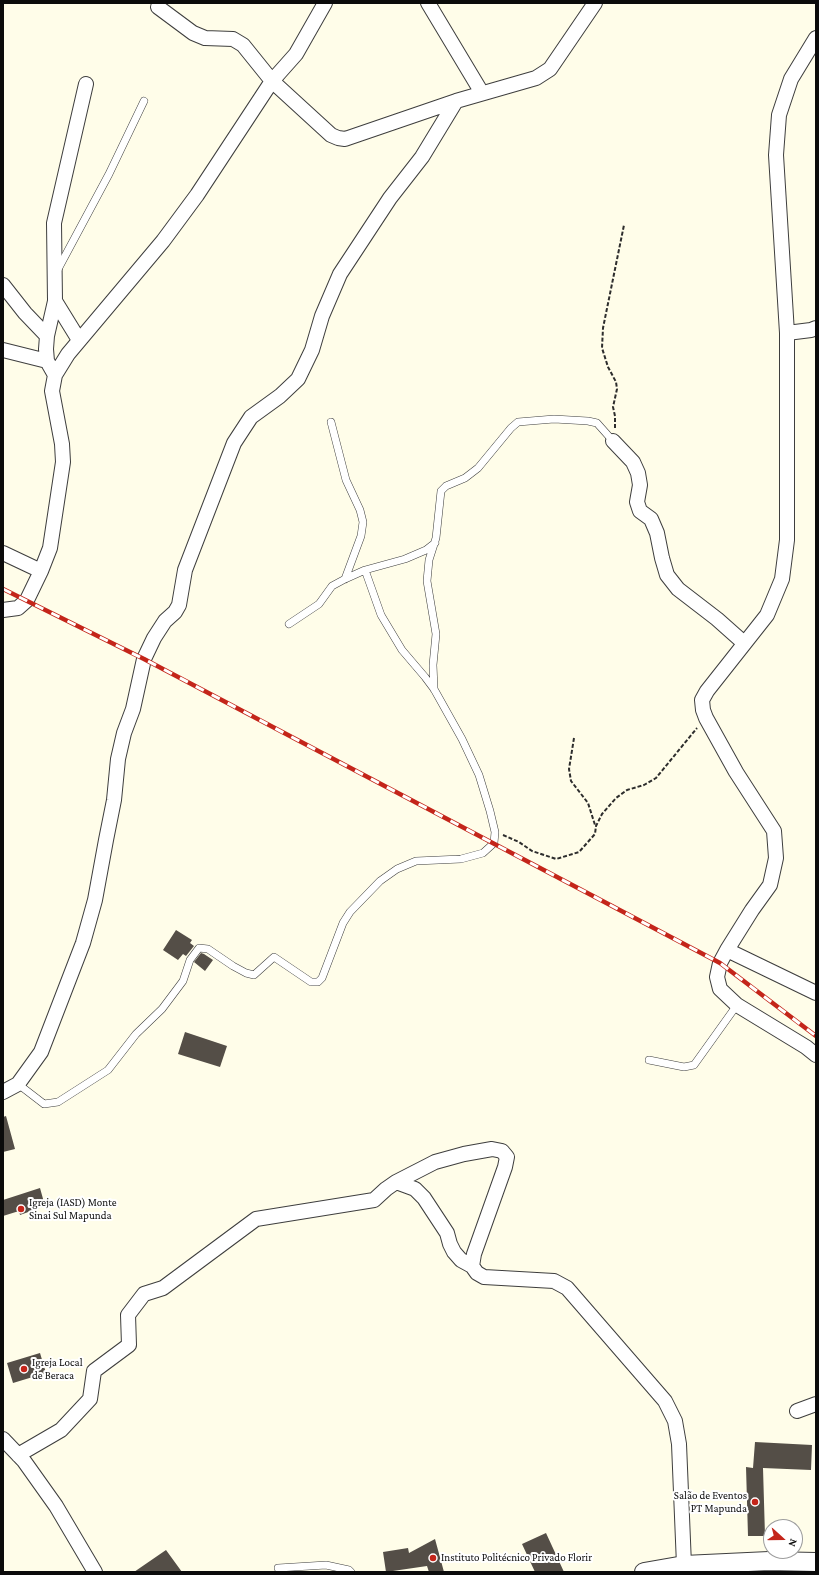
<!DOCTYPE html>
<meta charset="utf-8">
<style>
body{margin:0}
#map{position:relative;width:819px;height:1575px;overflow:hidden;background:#fffde9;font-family:"Crimson Pro",serif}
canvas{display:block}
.frame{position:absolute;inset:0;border:4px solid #0b0b0b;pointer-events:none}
.north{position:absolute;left:763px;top:1519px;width:40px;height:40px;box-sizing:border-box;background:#fff;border:1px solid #9d9d9d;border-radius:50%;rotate:111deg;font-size:11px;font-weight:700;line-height:16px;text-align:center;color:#0b0b0b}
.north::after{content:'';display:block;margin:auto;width:14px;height:18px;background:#c4251a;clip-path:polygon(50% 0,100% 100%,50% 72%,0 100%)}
</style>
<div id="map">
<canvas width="819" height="1575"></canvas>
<div class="frame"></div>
<div class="north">N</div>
</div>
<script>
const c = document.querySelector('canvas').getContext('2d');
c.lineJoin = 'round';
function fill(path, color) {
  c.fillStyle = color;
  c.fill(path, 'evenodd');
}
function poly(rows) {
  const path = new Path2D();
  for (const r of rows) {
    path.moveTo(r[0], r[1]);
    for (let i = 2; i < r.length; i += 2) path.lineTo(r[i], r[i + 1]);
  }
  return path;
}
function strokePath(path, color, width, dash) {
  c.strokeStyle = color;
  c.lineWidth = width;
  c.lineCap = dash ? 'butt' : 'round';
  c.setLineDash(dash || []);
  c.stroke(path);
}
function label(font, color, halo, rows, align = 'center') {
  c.font = font + ' "Crimson Pro",serif';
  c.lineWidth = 4;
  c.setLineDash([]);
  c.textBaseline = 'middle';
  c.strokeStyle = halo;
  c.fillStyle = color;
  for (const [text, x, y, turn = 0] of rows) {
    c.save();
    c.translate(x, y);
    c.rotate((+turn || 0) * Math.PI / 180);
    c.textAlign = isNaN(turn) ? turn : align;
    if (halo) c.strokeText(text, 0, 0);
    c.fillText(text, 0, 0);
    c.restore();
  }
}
const building = poly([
 [176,930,192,940,190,943,194,946,186,956,183,954,178,960,163,950],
 [201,953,204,954,213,960,205,971,194,962],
 [185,1032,227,1046,220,1067,178,1054],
 [6,1116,15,1149,3,1152,3,1117],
 [40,1188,45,1206,20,1215,19,1211,3,1216,3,1200],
 [40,1353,46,1373,13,1383,7,1363],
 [755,1442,812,1445,811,1470,763,1468,765,1536,748,1536,746,1467,753,1468],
 [546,1533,564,1572,535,1572,522,1544],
 [435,1539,444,1572,429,1572,427,1566,386,1572,383,1552,408,1548,409,1553],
 [166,1550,182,1572,134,1572]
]);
const path = poly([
 [615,428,615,416,613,407,617,389,616,382,608,367,602,348,603,328,624,225],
 [574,738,569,769,571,781,588,803,595,825],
 [503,835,519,842,532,851,556,859,579,852,595,834,596,826,602,814,616,798,627,790,644,785,656,778,697,728]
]);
const service = poly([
 [57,271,109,174,144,101],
 [331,422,346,480,360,510,363,522,361,536,345,579],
 [289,624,319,604,332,586,345,579,365,570,405,559,426,550,435,543],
 [434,689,433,665,436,634,427,581,429,560,436,538,441,491,446,486,465,478,478,468,511,428,518,422,554,419,588,421,597,423,613,441],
 [649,1060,684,1067,694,1065,737,1005],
 [18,1084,44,1104,58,1102,108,1070,136,1034,162,1009,183,981,190,960,199,948,208,949,233,966,246,973,254,975,274,957,311,982,318,982,322,978,343,923,350,912,380,881,397,869,416,861,461,859,483,853,494,843,495,832,490,811,479,775,462,739,434,689,425,677,402,650,381,615,365,570],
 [278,1568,326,1565,349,1570,351,1572]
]);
const minor = poly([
 [428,3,482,93],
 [158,7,193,33,205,38,233,39,243,45,272,81,331,135,338,138,345,139,456,101,536,78,550,69,595,3],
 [816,38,791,79,779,115,776,155,787,333,787,540,782,579,767,615,707,691,702,700,703,710,706,718,736,772,774,831,776,858,770,885,752,910,727,950,720,963,717,977,720,989,737,1005,806,1047,816,1055],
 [3,285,25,313,47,336],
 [55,301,79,340],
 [787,333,811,330,816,328],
 [3,350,47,361],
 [55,375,47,361,46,349,47,336,55,301,54,223,86,84],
 [613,441,633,462,638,473,640,485,637,502,640,511,651,519,657,533,662,558,667,575,678,589,717,619,744,643],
 [3,553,41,571],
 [3,610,18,608,27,600,41,571,50,548,63,462,62,444,52,391,55,375,68,354,163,241,197,195,272,81,296,54,325,3],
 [727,950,816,993],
 [3,1092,18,1084,41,1052,83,943,95,900,106,840,114,800,118,759,124,733,133,709,144,659,154,638,165,621,175,612,179,605,185,570,234,443,251,417,280,396,298,379,312,350,322,316,340,274,390,198,422,157,456,101],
 [396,1182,415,1189,424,1198,447,1233,450,1244,454,1252,461,1260,472,1266,477,1273,484,1277,554,1281,567,1288,665,1401,675,1421,679,1444,684,1565],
 [797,1411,816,1404],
 [3,1439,24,1461,56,1506,95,1572],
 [18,1455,61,1430,90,1399,94,1371,129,1345,128,1315,144,1294,163,1288,256,1219,374,1200,386,1189,396,1182,435,1162,464,1154,492,1149,502,1151,507,1157,505,1167,474,1254,472,1266]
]);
const tertiary = poly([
 [644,1572,684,1565,769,1561,816,1562]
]);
const rail = poly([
 [3,589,144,659,720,963,816,1036]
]);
const markers = [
 [21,1209,4,"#c4251a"],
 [24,1369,4,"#c4251a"],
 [755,1502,4,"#c4251a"],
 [433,1558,4,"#c4251a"]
];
const poiNames = [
 ["Igreja (IASD) Monte",29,1203],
 ["Sinai Sul Mapunda",29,1216],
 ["Igreja Local",32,1363],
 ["de Beraca",32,1376],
 ["Salão de Eventos",747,1496,"right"],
 ["PT Mapunda",747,1509,"right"],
 ["Instituto Politécnico Privado Florir",441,1558]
];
fill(building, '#544e47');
strokePath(service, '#3e3e3e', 8);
strokePath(minor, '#3e3e3e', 16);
strokePath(tertiary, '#3e3e3e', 20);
strokePath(path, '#2d2d2d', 2, [4, 2]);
strokePath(service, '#fff', 7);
strokePath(minor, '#fff', 14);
strokePath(tertiary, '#fff', 18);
strokePath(rail, '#c4251a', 4.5);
strokePath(rail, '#fff', 3, [9]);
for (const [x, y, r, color] of markers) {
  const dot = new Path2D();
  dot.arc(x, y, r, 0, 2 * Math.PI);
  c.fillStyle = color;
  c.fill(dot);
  strokePath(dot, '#fff', 1.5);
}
label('11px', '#0b0b0b', '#fff', poiNames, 'left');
</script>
